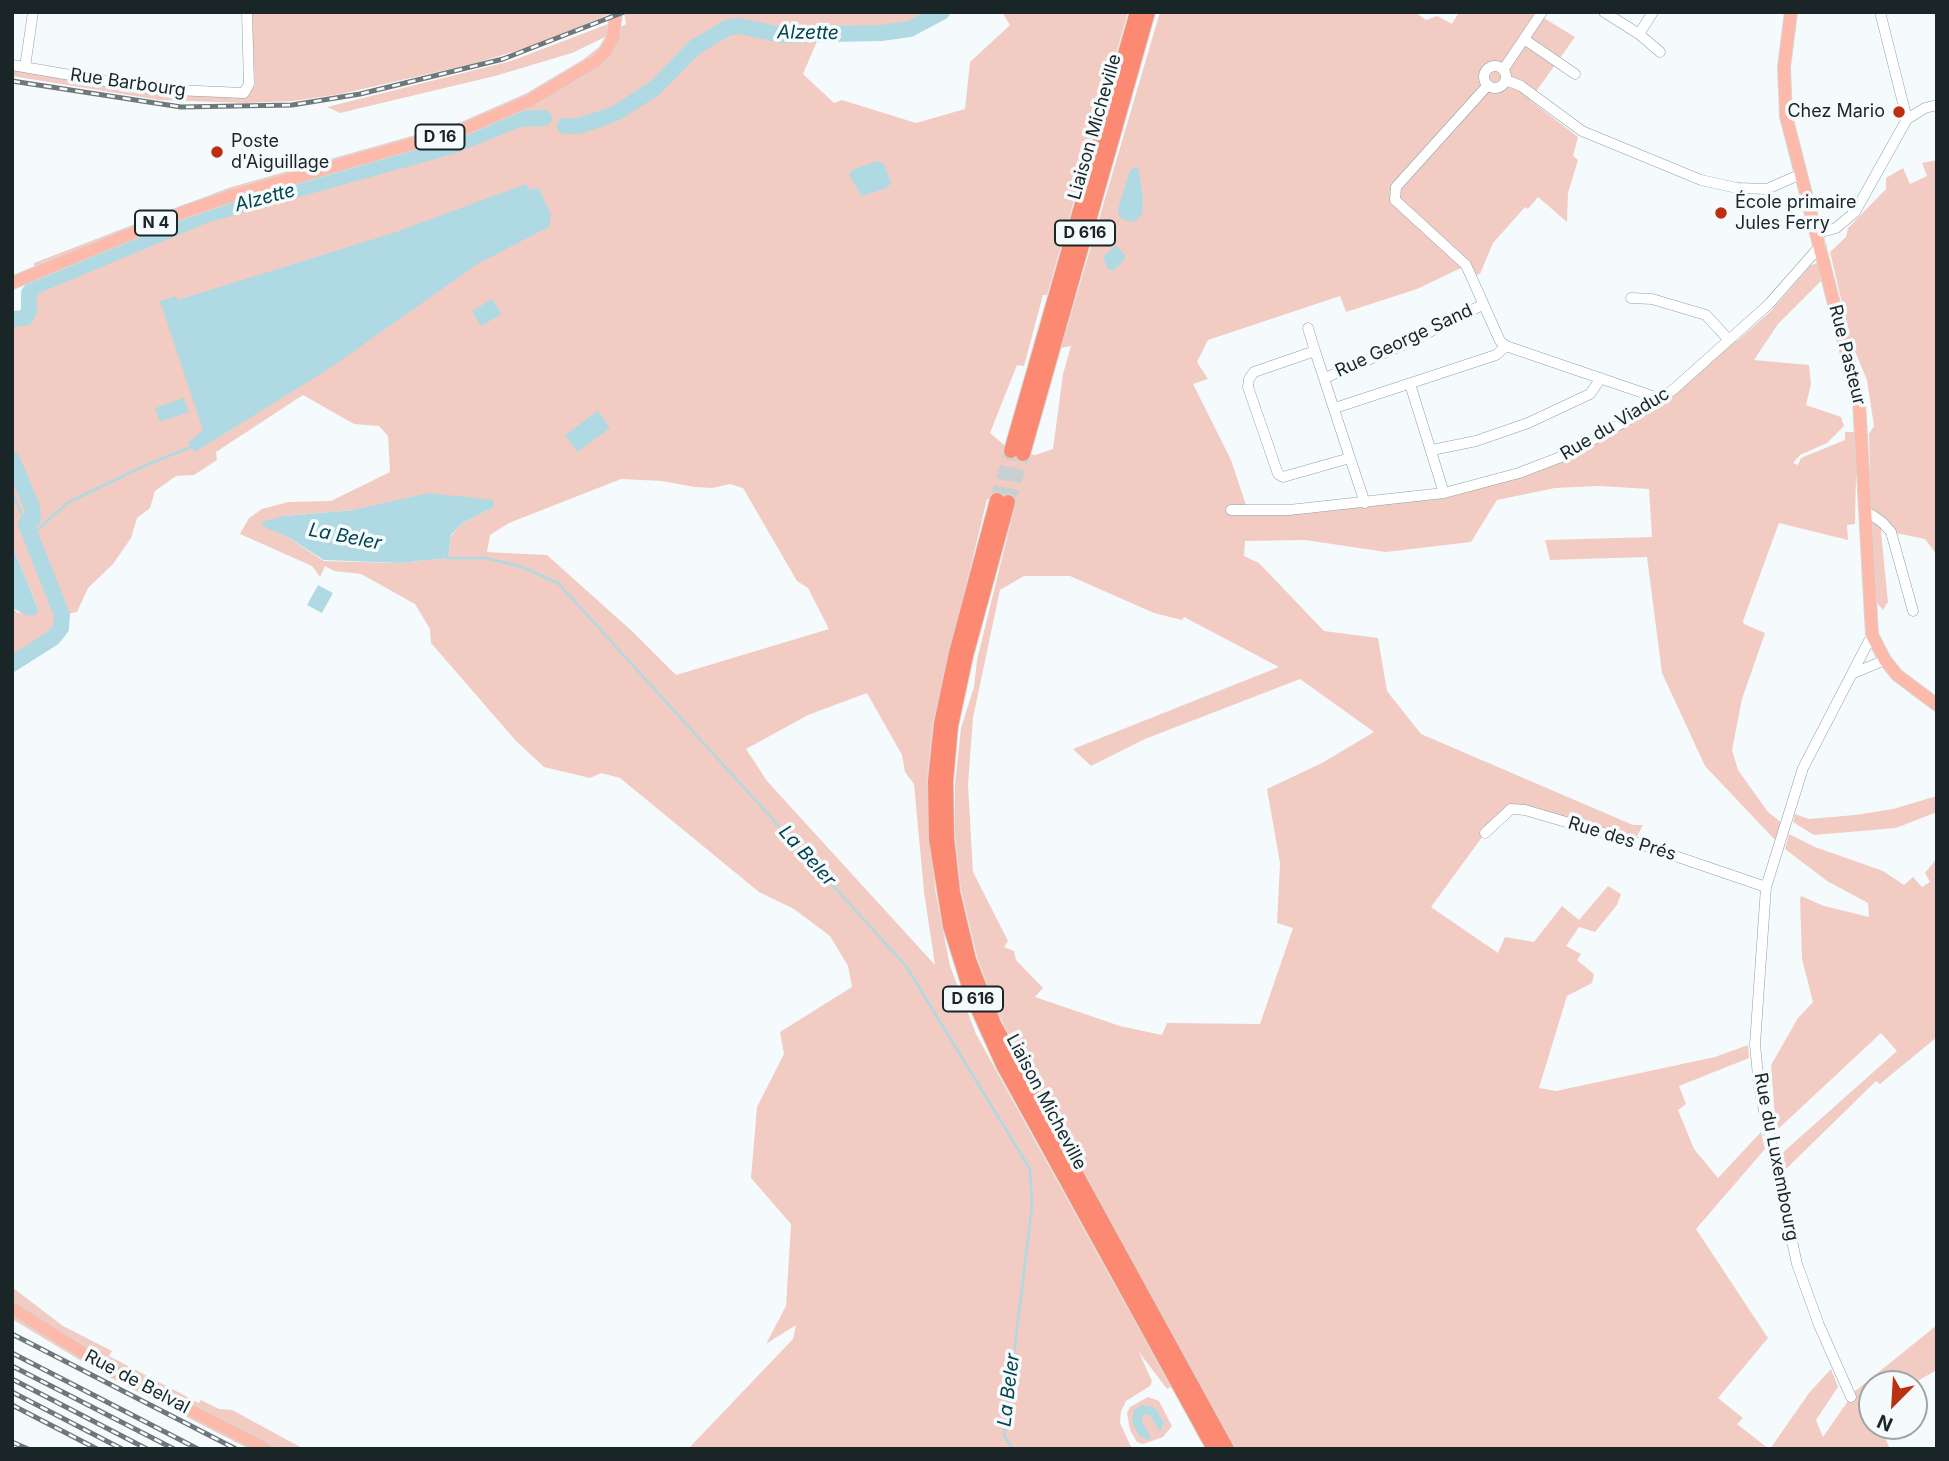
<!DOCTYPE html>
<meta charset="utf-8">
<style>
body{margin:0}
#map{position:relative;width:1949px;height:1461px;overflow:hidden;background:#f5fbfc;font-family:Inter,sans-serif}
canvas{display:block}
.frame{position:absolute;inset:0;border:14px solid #1a2528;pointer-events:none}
.north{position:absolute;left:1858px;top:1370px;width:70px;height:70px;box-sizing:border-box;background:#f5fbfc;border:2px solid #9da5a7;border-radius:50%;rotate:204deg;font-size:19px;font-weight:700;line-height:28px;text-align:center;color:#1a2528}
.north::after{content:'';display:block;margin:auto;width:24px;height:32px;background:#bb3011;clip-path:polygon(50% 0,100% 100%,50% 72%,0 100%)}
</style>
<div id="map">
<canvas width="1949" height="1461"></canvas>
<div class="frame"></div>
<div class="north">N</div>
</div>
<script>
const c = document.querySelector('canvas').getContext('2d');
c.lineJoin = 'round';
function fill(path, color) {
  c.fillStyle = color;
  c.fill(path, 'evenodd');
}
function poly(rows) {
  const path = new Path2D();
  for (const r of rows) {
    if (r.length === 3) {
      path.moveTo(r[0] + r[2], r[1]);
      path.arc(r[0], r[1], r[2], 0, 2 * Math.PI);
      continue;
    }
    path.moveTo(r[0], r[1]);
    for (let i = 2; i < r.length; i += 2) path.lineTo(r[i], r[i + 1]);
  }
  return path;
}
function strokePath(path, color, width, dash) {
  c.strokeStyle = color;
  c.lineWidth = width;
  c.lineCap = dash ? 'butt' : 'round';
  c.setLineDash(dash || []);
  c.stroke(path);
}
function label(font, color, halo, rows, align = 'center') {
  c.font = font + ' Inter,sans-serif';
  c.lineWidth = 7;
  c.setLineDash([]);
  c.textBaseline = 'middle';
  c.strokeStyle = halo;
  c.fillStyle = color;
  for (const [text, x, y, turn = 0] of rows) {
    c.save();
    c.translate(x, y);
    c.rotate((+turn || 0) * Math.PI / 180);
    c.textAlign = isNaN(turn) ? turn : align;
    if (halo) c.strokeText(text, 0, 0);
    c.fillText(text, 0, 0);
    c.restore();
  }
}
const green = poly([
 [251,12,615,12,536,45,476,63,341,94,293,101,246,103,159,100,12,76,12,65,152,89,244,93,255,86],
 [624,12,942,12,910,29,820,34,803,74,834,103,842,100,916,123,965,109,970,62,1010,25,1002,12,1128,12,1047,295,1043,295,1024,366,1017,365,990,433,1010,450,1035,455,1053,449,1063,374,1071,346,1061,348,1160,12,1415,12,1426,20,1437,16,1452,24,1459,12,1534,12,1575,37,1530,100,1578,137,1573,156,1578,160,1568,193,1567,222,1538,197,1528,209,1525,207,1493,243,1480,274,1466,277,1461,268,1417,289,1346,312,1340,296,1208,340,1197,362,1208,379,1193,384,1231,460,1248,511,1444,493,1519,473,1633,417,1727,340,1737,341,1771,311,1811,265,1818,263,1821,281,1778,324,1754,360,1809,365,1811,384,1806,405,1841,417,1844,426,1827,443,1800,455,1793,463,1798,465,1801,458,1845,440,1845,432,1857,432,1855,524,1847,525,1848,540,1779,523,1743,621,1744,624,1765,633,1742,699,1732,750,1738,770,1768,812,1781,822,1775,840,1705,766,1662,673,1647,557,1550,560,1545,540,1652,537,1649,489,1599,486,1555,488,1497,500,1471,542,1386,552,1305,540,1245,541,1244,556,1259,563,1324,631,1378,638,1387,691,1421,734,1633,825,1643,825,1634,842,1511,809,1485,833,1431,907,1498,953,1505,937,1534,942,1562,906,1579,920,1608,886,1621,894,1617,905,1595,932,1579,927,1566,946,1581,954,1577,960,1594,974,1592,983,1567,996,1539,1088,1556,1091,1715,1057,1748,1045,1749,1058,1679,1086,1686,1104,1678,1110,1694,1149,1718,1178,1761,1132,1765,1149,1696,1229,1768,1338,1718,1398,1743,1418,1737,1424,1769,1449,1235,1449,1023,1063,997,1011,977,957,961,890,955,837,955,784,961,728,974,687,977,660,1015,505,987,499,933,723,927,781,935,889,950,966,976,1034,1171,1387,1167,1389,1139,1352,1152,1381,1150,1386,1126,1401,1121,1411,1120,1423,1132,1449,688,1449,793,1339,796,1325,766,1344,786,1306,791,1224,751,1178,757,1107,784,1054,780,1032,852,987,848,966,830,936,794,909,759,892,620,778,601,773,590,778,544,767,516,741,431,643,430,629,415,604,361,574,334,571,325,566,320,577,312,566,240,534,249,518,262,509,288,502,331,501,390,472,388,436,379,426,354,424,303,395,216,452,217,460,194,475,176,476,155,491,150,508,137,518,131,538,113,564,88,588,77,612,62,615,54,633,12,658,12,608,18,613,38,609,12,545,12,317,23,313,29,291,36,282,34,263,228,188,461,122,527,93,584,59,599,47,605,37,572,53,495,76,340,113,327,107,511,61,608,24,607,35,626,24],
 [621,479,662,481,694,487,712,488,730,484,743,488,797,581,808,588,829,629,676,675,633,632,547,555,487,552,490,535,509,523],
 [494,507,461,524,451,536,448,558,400,563,324,561,286,536,284,516,353,510],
 [1024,576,1070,576,1154,613,1182,620,1184,617,1279,667,1073,749,1091,766,1145,739,1300,679,1374,732,1322,763,1267,789,1280,863,1277,923,1293,928,1260,1024,1167,1023,1162,1035,1120,1026,1035,997,1043,988,1016,960,1014,951,1004,947,1008,941,973,872,968,785,973,718,1000,590],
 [867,693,902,755,905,772,914,784,924,892,935,965,767,781,746,749,808,715],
 [1937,160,1937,555,1925,539,1891,532,1883,523,1881,532,1888,602,1883,610,1877,603,1871,515,1869,434,1874,426,1867,380,1851,342,1830,252,1846,237,1848,228,1886,189,1886,178,1903,168,1910,184,1927,176,1922,163],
 [1937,796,1937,812,1896,828,1814,835,1793,822,1795,814,1809,819,1855,815,1893,809],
 [1789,834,1815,847,1883,871,1904,885,1913,877,1922,887,1930,882,1925,873,1937,858,1937,1037,1880,1084,1876,1081,1783,1172,1780,1155,1897,1051,1881,1033,1776,1131,1771,1065,1798,1018,1813,1002,1802,959,1800,899,1801,896,1824,906,1869,917,1868,903,1827,881,1785,849],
 [12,1287,63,1326,112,1351,109,1356,199,1403,201,1400,219,1409,232,1410,304,1449,249,1449,101,1373,12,1319],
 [1937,1325,1937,1370,1912,1384,1872,1384,1872,1426,1880,1426,1890,1449,1770,1449,1809,1393,1831,1369,1838,1387,1816,1420,1823,1437,1854,1392],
 [1148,1397,1159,1401,1172,1426,1163,1437,1143,1444,1137,1442,1130,1430,1127,1413,1130,1407]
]);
const water = poly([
 [877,161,884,164,891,183,887,188,862,196,849,175,852,170],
 [1138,167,1143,198,1142,214,1134,222,1124,220,1119,216,1118,209,1130,170],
 [526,184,530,190,539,188,551,215,549,227,479,263,330,368,195,452,188,443,203,430,160,301,176,296,178,300,393,233],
 [1116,245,1125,255,1124,260,1114,270,1108,270,1103,257],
 [492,299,502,314,481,326,472,311],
 [184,398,189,412,160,422,155,408],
 [598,411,610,428,577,452,565,435],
 [429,493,493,500,494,507,461,524,451,535,448,558,400,563,324,560,286,536,262,526,264,521,284,516,353,510],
 [12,545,38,609,36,615,28,616,12,608],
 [318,585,333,593,322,613,307,605],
 [1142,1405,1154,1407,1164,1422,1160,1432,1150,1415,1143,1414,1142,1421,1151,1437,1149,1440,1139,1436,1132,1421,1134,1410]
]);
const stream = poly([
 [12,492,26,524],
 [32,535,67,503,144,466,191,447],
 [447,558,486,558,522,567,558,583,906,966,1030,1169,1032,1206,1004,1436,1013,1449]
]);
const river = poly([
 [616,113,655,88,695,47,727,28,739,26,782,35,881,33,910,29,942,12],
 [565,126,579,126,609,116],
 [12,319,25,318,29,311,29,293,35,286,205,215,452,146,519,119,544,118],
 [12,459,32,507,33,519,26,524,62,615,61,628,53,638,12,664]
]);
const highwayTunnel = poly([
 [997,500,1011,451],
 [1008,502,1023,454]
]);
const minor = poly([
 [1604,12,1639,34,1660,52],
 [1880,12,1907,119],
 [1639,34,1653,12],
 [1524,39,1575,74],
 [12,65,152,89,244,93,249,84,247,12],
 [1495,77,11],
 [25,67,33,12],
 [1503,70,1542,12],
 [1506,80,1521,86,1582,131,1701,180,1737,188,1767,189,1801,174],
 [1488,85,1396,187,1395,200,1466,265,1500,341,1506,346,1661,399],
 [1818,233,1836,228,1855,212,1907,119,1925,108,1937,105],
 [1631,298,1652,299,1706,315,1728,339],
 [1308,328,1315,351],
 [1315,351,1350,458,1283,477,1278,474,1248,387,1249,379,1254,372,1315,351],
 [1325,378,1408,343,1482,305],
 [1410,384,1444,493],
 [1335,408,1496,355,1506,346],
 [1432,450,1476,441,1528,423,1590,394,1601,378],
 [1350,458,1365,503],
 [1231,510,1289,510,1444,493,1519,473,1566,455,1633,417,1674,389,1769,304,1821,245],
 [1865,515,1872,515,1883,523,1891,532,1913,611],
 [1854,673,1885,660],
 [1485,833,1511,809,1525,810,1634,842,1766,887],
 [1851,1397,1819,1325,1797,1264,1759,1087,1755,1044,1766,887,1803,768,1872,635]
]);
const major = poly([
 [1791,12,1784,67,1786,116,1859,401,1872,635,1885,660,1897,675,1937,705],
 [595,62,606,51,613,38,616,12],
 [12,283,181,213,231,196,464,129,529,101,589,65],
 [12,1308,104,1366,266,1449]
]);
const highway = poly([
 [1011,451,1137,12],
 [1023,454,1148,12],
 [997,500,956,653,941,724,935,781,936,839,950,926,972,996,1003,1065,1214,1449],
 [1008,502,966,656,951,726,946,782,947,838,953,892,969,960,994,1024,1227,1449]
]);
const rail = poly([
 [12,81,181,107,292,105,360,94,503,59,624,12],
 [12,1334,236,1449],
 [12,1353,198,1449],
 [12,1366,174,1449],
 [12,1379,147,1449],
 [12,1392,122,1449],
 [12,1405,97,1449],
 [12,1442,28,1449]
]);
const markers = [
 [1899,112,7,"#bb3011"],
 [217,152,7,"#bb3011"],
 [1721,213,7,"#bb3011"]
];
const shields = [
 [440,137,49],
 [156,223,42],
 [1085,233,60],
 [973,999,60]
];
const shieldNames = [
 ["D 16",440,137],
 ["N 4",156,223],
 ["D 616",1085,233],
 ["D 616",973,999]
];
const streetNames = [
 ["Rue Barbourg",128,83,8],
 ["Liaison Micheville",1095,127,-74],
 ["Rue George Sand",1404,341,-25],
 ["Rue Pasteur",1847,355,76],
 ["Rue du Viaduc",1615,424,-31],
 ["Rue des Prés",1622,839,17],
 ["Liaison Micheville",1046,1102,62],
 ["Rue du Luxembourg",1776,1157,79],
 ["Rue de Belval",137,1382,28]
];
const poiNames = [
 ["Chez Mario",1885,112,"right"],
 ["Poste",231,142],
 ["d'Aiguillage",231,163],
 ["École primaire",1735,203],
 ["Jules Ferry",1735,224]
];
const waterNames = [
 ["Alzette",808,33,1],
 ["Alzette",265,198,-15],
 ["La Beler",345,537,11],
 ["La Beler",807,856,48],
 ["La Beler",1009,1390,-83]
];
fill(green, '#f2ccc3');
fill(water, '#afdae4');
strokePath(stream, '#afdae4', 2.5);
strokePath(river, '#afdae4', 16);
strokePath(highwayTunnel, '#c9d0d2', 14, [14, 7]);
strokePath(minor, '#89a4ab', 11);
strokePath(major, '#d6d8d8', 14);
strokePath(highway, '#d6d8d8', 16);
strokePath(minor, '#fff', 10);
strokePath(major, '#fdb9aa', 12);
strokePath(highway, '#fc8a72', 14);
strokePath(rail, '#6e7779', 5);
strokePath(rail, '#f5fbfc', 2.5, [8]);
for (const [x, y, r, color] of markers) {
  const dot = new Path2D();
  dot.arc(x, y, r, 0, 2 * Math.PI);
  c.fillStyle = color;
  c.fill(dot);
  strokePath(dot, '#f5fbfc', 2.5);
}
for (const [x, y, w] of shields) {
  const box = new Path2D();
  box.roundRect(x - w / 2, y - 12.5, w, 25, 5);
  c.fillStyle = '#f5fbfc';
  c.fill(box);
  strokePath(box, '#1a2528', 2);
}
label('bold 16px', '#1a2528', null, shieldNames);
label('18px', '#1a2528', '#f5fbfc', streetNames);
label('18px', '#1a2528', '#f5fbfc', poiNames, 'left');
label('italic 19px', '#03444f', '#f5fbfc', waterNames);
</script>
